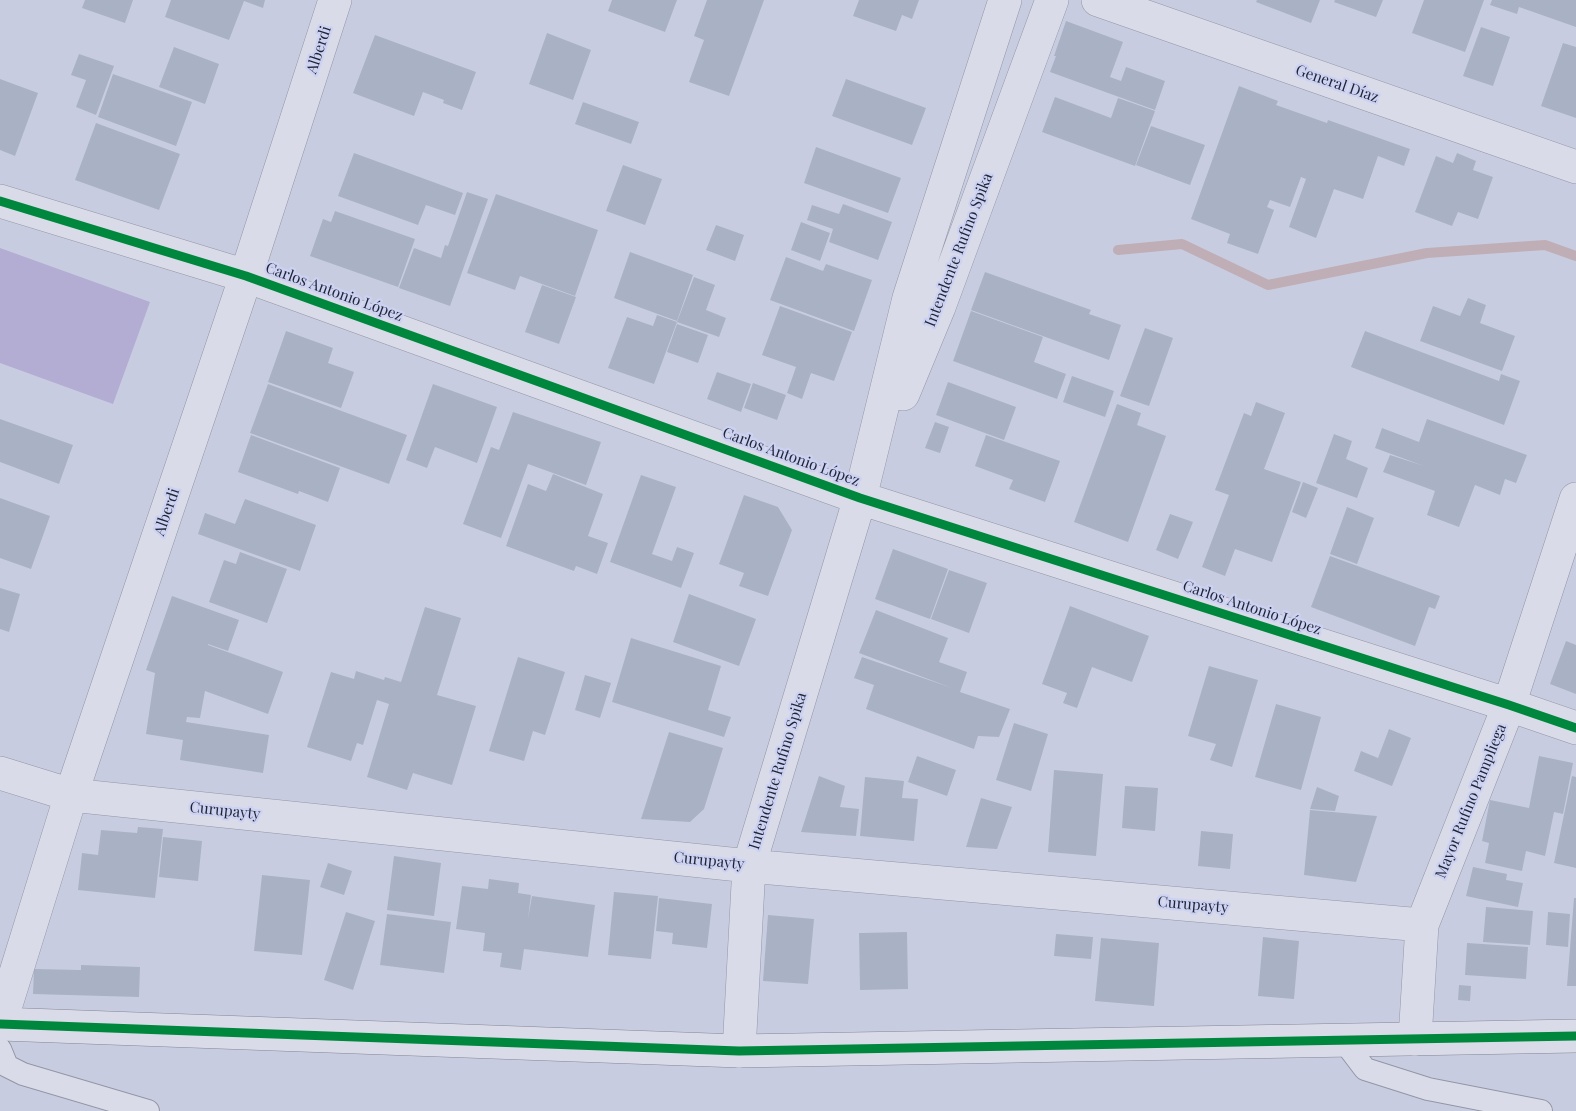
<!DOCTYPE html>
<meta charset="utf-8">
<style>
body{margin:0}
canvas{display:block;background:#c8cce0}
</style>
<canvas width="1576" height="1111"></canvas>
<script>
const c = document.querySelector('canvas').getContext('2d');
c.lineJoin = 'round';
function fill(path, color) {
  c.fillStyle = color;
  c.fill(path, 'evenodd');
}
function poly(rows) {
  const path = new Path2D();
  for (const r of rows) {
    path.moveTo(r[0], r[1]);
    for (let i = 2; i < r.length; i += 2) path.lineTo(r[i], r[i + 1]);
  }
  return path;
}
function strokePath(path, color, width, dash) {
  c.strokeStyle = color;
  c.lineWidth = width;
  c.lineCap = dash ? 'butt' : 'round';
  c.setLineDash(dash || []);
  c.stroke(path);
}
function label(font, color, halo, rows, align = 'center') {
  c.font = font + ' "Playfair Display",serif';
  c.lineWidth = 4.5;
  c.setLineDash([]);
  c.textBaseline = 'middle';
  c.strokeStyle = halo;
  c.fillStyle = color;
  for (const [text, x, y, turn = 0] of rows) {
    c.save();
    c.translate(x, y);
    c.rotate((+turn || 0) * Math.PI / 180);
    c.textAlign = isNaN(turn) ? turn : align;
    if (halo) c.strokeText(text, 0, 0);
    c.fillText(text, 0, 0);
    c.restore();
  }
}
const green = poly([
 [0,248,150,302,113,404,0,363]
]);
const stream = poly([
 [1118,250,1182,244,1268,285,1427,253,1545,245,1576,256]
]);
const building = poly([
 [85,0,133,0,125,23,82,8],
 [171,0,265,0,263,8,244,1,229,40,165,17],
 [612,0,677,0,665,32,608,11],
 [707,0,764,0,729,96,689,82,704,40,694,36],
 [859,0,919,0,912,19,902,15,896,31,853,16],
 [1257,0,1320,0,1311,23,1256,2],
 [1335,0,1383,0,1376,17,1334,2],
 [1424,0,1484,0,1465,52,1412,33],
 [1492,0,1576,0,1576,27,1519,7,1517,14,1490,5],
 [1066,21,1123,42,1110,77,1121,81,1126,67,1165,81,1155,110,1050,72,1056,56,1054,56],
 [1481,27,1510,37,1493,86,1463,76],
 [547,33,591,50,573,100,529,84],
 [375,35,476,72,462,110,443,103,444,100,423,92,414,116,353,93],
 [1563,43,1576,47,1576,118,1541,106],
 [174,47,219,64,205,104,159,87],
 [79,54,114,66,96,115,76,107,86,80,71,75],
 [113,74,192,102,176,146,98,117],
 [0,79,38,93,15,156,0,150],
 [846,79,926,108,912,145,832,116],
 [1239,86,1278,101,1276,105,1327,123,1328,120,1410,149,1404,166,1378,156,1363,199,1334,189,1316,238,1289,227,1306,179,1301,177,1290,207,1270,200,1267,207,1274,210,1258,254,1227,243,1230,234,1191,219],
 [1055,97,1111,118,1118,98,1155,111,1135,166,1042,132],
 [583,102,639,122,631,144,575,124],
 [96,123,180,154,159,210,75,180],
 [1151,126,1205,145,1190,185,1136,165],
 [816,147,901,178,888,213,804,183],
 [354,153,463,193,455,215,426,205,418,225,338,196],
 [1457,153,1476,161,1473,170,1493,177,1478,219,1458,212,1452,226,1415,212,1436,156,1453,163],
 [623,165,662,179,645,225,606,211],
 [467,192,488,199,450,306,399,288,414,248,441,258,445,245,448,246],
 [496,194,598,230,575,296,520,276,515,290,467,273],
 [843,204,892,222,878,260,829,242,833,229,807,220,812,205,839,214],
 [335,211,415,239,398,287,310,256,323,219,331,222],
 [801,222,830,233,820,261,791,250],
 [716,225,744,235,735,261,706,250],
 [630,252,693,275,677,321,614,298],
 [786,257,823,271,826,264,872,280,854,331,770,300],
 [985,272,1091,310,1089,314,1121,325,1109,360,971,310],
 [694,277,715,285,706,310,726,318,719,337,677,322],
 [542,285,576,297,559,344,525,332],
 [1468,298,1486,305,1480,323,1515,336,1502,371,1420,341,1433,306,1460,316],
 [780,306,852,332,834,381,811,373,802,399,787,393,796,367,762,355],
 [971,311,1043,337,1034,362,1066,374,1057,399,953,361],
 [657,315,677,322,654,384,608,368,627,317,653,326],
 [677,324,708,335,698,363,667,352],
 [1145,328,1173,338,1149,406,1120,396],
 [286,331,333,348,328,363,354,372,341,408,268,382],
 [1365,331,1499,381,1501,374,1520,381,1504,425,1351,367],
 [717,372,751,384,741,412,707,399],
 [1072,376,1114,391,1105,417,1063,402],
 [948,382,1016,407,1004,440,936,415],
 [753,383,786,395,777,420,744,408],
 [268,384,407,435,389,484,250,433],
 [433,384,497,407,477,463,435,447,427,468,406,460],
 [1256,402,1285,413,1264,469,1301,482,1272,562,1235,549,1225,576,1202,567,1229,495,1215,490,1244,413,1251,416],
 [1117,404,1141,413,1137,425,1166,436,1128,542,1074,522],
 [513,412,601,442,586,485,528,464,501,538,463,524,491,447,499,450],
 [0,419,73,445,59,484,0,462],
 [1427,419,1527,455,1516,483,1505,479,1500,495,1475,485,1459,527,1427,515,1435,491,1383,472,1390,455,1424,466,1375,448,1382,428,1419,442],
 [935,422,949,427,940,453,925,448],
 [1334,434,1352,441,1346,459,1368,468,1357,498,1316,483],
 [251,435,340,468,328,502,299,491,298,494,238,472],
 [986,435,1060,461,1045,502,1009,489,1013,480,975,466],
 [553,474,603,494,588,536,608,543,597,574,576,566,574,571,506,546,528,484,546,491],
 [641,475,676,487,652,554,672,561,677,547,694,553,681,588,610,562],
 [1303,482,1318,488,1306,518,1292,512],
 [744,495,778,507,792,530,768,596,739,586,744,573,719,564],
 [0,498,50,516,31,569,0,558],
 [245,499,316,525,300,571,198,534,205,513,235,524],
 [1347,507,1374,518,1357,564,1330,554],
 [1170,514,1193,522,1178,559,1156,550],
 [893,549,948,569,930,619,875,599],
 [240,552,287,569,267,623,209,602,224,560,236,564],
 [1330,556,1440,596,1435,609,1429,607,1415,646,1311,607],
 [949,570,987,583,969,633,931,619],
 [0,588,20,594,9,632,0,629],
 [689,594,756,619,739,666,673,642],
 [172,596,239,620,228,651,208,644,208,645,283,672,268,714,205,691,200,718,187,717,186,722,269,735,263,773,180,760,183,740,146,734,155,673,146,670],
 [1070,606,1149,636,1132,682,1092,667,1077,708,1063,703,1067,693,1042,684],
 [425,607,461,618,437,695,476,706,452,785,413,773,407,790,367,777,389,704,377,700,363,745,357,743,351,761,307,747,331,672,354,679,356,671,384,680,385,677,401,682],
 [876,610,948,638,939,662,967,672,960,692,1010,709,999,737,978,736,974,749,866,709,874,685,854,678,862,657,952,688,859,653],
 [631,638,721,666,708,710,731,717,724,737,612,702],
 [1566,641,1576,645,1576,694,1550,684],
 [518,657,565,672,545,735,533,731,524,761,489,751],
 [1209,666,1258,680,1232,767,1210,760,1216,744,1188,736],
 [585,675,611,683,600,718,575,710],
 [1276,704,1321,717,1301,790,1255,777],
 [1014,723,1048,734,1031,791,996,780],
 [1389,729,1411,738,1392,786,1354,771,1361,751,1378,758],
 [669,732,723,748,704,809,690,822,641,819],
 [917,756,956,770,947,796,908,782],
 [1539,756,1573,763,1563,814,1554,812,1545,856,1526,851,1522,871,1485,863,1489,843,1482,841,1490,800,1529,808],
 [1054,770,1103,774,1096,856,1048,852],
 [819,776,845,786,840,807,859,809,856,836,801,832],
 [1572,776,1576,777,1576,868,1554,863],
 [865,777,904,781,902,798,918,799,914,841,860,836],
 [1125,786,1158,788,1155,831,1122,828],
 [1317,787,1339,796,1335,811,1310,809],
 [981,798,1012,807,997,849,966,847],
 [1310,810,1377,816,1356,882,1304,875],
 [138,827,163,829,155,898,78,890,82,853,98,855,101,830,137,833],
 [1201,831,1233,834,1230,869,1198,866],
 [163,837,202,841,198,881,159,877],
 [394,856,441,863,434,916,387,910],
 [328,863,352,871,344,895,320,887],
 [1473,867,1507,874,1506,880,1523,883,1518,907,1466,896],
 [262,875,310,880,302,955,254,951],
 [489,879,519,883,518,893,531,895,528,919,532,896,595,905,588,957,524,949,521,970,500,967,502,953,483,951,485,933,456,929,462,886,488,889],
 [614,892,658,896,651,959,608,955],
 [659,898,712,904,707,948,672,944,673,933,656,931],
 [1574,898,1576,898,1576,986,1567,986],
 [1486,907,1533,911,1530,945,1483,942],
 [346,912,375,921,353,990,324,980],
 [1548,912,1570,914,1568,947,1546,945],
 [387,914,451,922,444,973,380,965],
 [768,915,814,919,808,984,763,981],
 [907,932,908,989,860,990,859,933],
 [1056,934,1093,937,1091,959,1054,956],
 [1263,937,1299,941,1294,999,1258,996],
 [1101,938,1159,943,1154,1006,1095,1001],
 [1467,943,1528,947,1526,979,1465,975],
 [81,965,140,967,139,997,33,994,34,969,81,970],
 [1459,985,1471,986,1470,1001,1458,1000]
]);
const lane = poly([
 [1343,1040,1365,1069,1428,1089,1541,1111],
 [0,1049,7,1066,23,1074,148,1111]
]);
const street = poly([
 [1098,0,1576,167],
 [0,201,246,276,860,498,1509,705,1576,728],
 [903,394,939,307,1052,0],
 [0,773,71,795,749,866,1422,925],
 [0,1024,71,795,246,276,335,0],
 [1415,1039,1422,925,1509,705,1576,499],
 [739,1051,749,866,860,498,909,298,1005,0]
]);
const secondary = poly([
 [0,1024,739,1051,1576,1036]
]);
const cycleway = poly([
 [0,201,246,276,860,498,1509,705,1576,728],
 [0,1024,739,1051,1576,1036]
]);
const streetNames = [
 ["Alberdi",319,50,-72],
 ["General Díaz",1337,84,19],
 ["Intendente Rufino Spika",959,250,-69],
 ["Carlos Antonio López",334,292,20],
 ["Carlos Antonio López",791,457,20],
 ["Alberdi",167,512,-71],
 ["Carlos Antonio López",1252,608,18],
 ["Intendente Rufino Spika",778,771,-73],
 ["Mayor Rufino Pampliega",1471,801,-68],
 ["Curupayty",225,811,6],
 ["Curupayty",709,861,6],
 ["Curupayty",1193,905,5]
];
fill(green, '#b3add3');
strokePath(stream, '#c0aeb7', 10);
fill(building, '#a9b2c4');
strokePath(lane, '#9296a5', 24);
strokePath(street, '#9296a5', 34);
strokePath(secondary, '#828695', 34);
strokePath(lane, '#dadbe8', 22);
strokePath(street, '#dadbe8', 33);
strokePath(secondary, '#dadbe8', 33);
strokePath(cycleway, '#00873e', 9);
label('15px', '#1c2432', '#cdd2f3', streetNames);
</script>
